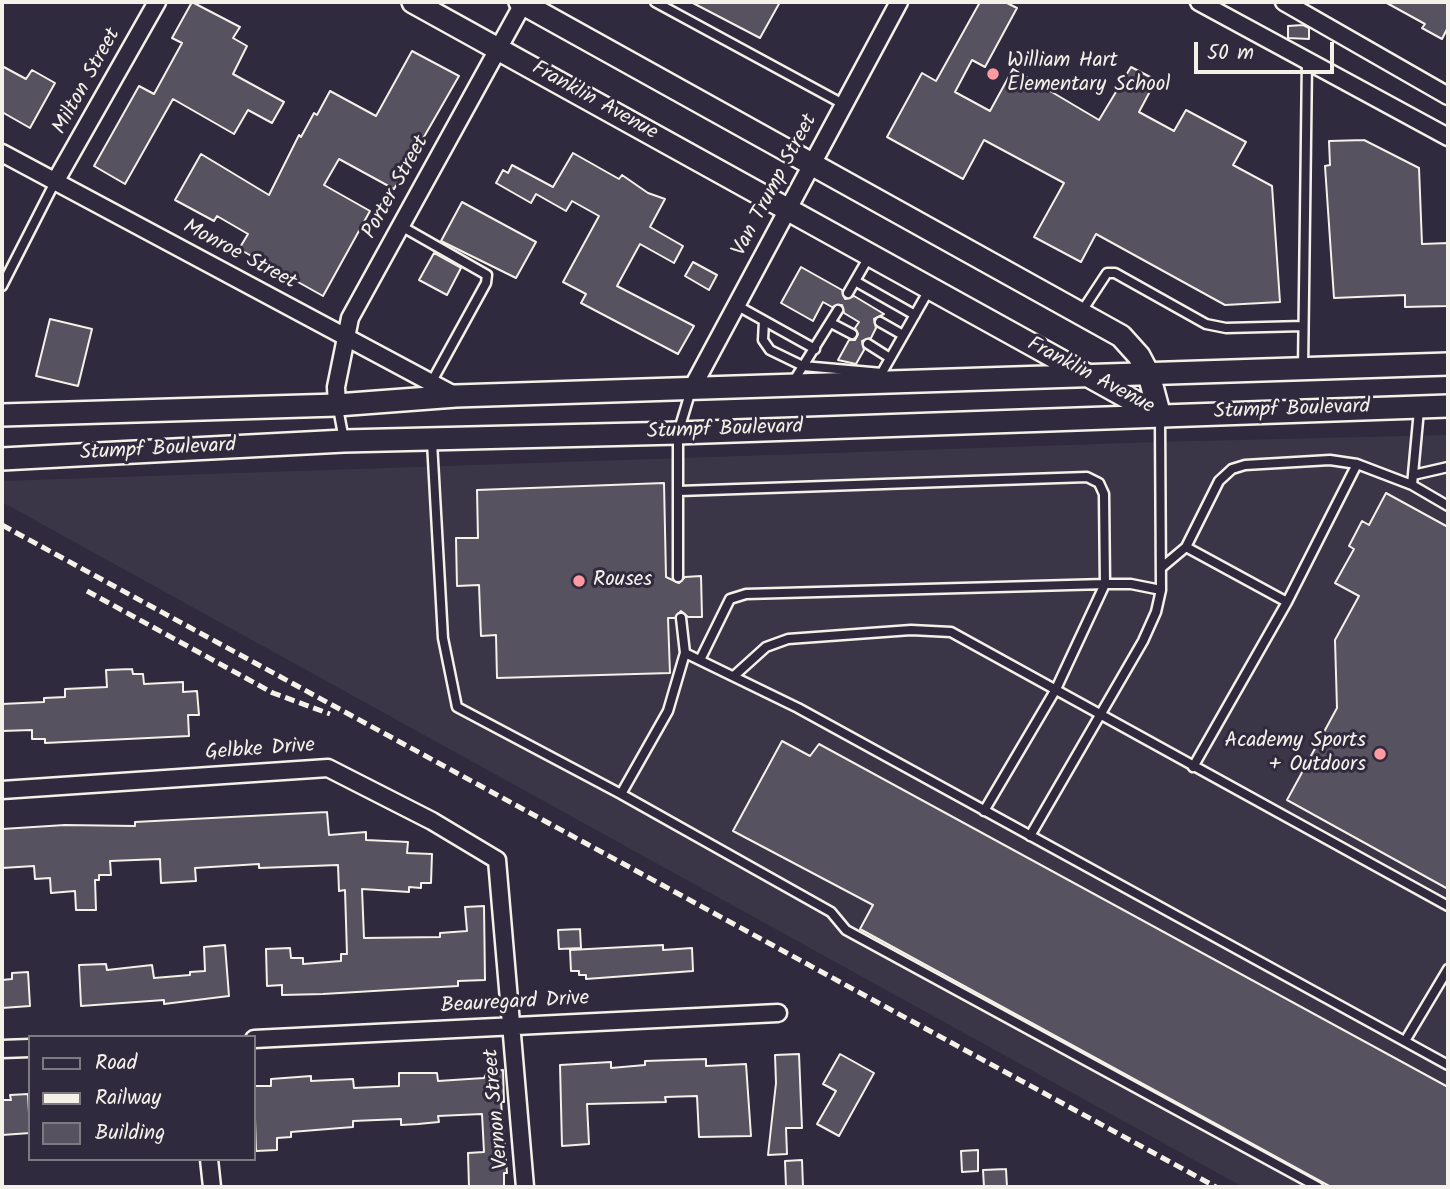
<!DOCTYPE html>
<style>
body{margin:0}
#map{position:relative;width:1450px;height:1189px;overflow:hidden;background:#2f2a3d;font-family:Kalam,sans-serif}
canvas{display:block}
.frame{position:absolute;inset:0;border:4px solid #f4f1e8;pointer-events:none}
.legend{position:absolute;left:28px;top:1035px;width:228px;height:126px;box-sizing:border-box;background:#2f2a3d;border:2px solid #7e7a81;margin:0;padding:9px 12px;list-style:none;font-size:21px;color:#f4f1e8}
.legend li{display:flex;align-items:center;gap:14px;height:35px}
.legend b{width:35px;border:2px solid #7e7a81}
.scale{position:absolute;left:1194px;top:42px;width:140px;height:32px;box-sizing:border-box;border:4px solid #f4f1e8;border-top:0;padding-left:9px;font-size:21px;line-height:24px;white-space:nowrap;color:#f4f1e8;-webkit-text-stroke:5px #2f2a3d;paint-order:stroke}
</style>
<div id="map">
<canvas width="1450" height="1189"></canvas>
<div class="frame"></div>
<ul class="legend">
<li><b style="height:9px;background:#2f2a3d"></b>Road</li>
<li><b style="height:9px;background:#f4f1e8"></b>Railway</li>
<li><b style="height:19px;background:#56525f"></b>Building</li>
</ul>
<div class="scale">50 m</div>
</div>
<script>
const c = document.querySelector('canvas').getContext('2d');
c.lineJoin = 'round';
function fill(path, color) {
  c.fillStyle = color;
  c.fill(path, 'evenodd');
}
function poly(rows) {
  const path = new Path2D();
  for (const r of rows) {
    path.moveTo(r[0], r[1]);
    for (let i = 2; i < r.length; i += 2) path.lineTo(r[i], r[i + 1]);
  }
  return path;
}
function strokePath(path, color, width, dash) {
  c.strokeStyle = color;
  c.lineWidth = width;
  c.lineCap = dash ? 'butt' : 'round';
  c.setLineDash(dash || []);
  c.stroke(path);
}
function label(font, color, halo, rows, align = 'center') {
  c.font = font + ' Kalam,sans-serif';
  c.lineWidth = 6;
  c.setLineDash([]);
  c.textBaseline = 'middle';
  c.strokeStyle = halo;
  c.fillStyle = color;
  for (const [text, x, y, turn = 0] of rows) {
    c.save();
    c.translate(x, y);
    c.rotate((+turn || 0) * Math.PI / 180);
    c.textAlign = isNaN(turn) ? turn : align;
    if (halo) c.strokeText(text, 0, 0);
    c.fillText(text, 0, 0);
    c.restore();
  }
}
const built = poly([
 [1448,435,1448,1187,1243,1187,2,502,2,481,1157,442]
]);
const building = poly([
 [192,2,240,27,233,38,247,46,233,74,284,102,272,123,248,110,234,134,173,99,125,184,94,166,139,86,154,94,182,43,172,38,192,2],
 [691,2,780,2,760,38,691,2],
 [980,2,1005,2,1017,8,985,67,972,60,955,92,990,111,1013,69,1099,120,1131,67,1156,80,1139,112,1174,131,1186,110,1246,142,1233,165,1272,186,1280,302,1225,305,1096,234,1081,262,1034,237,1064,183,984,140,963,179,887,137,922,73,936,81,980,2],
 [1385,2,1448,2,1448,27,1442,39,1422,28,1425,24,1385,2],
 [1303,25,1309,28,1309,39,1288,38,1288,26,1303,25],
 [412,51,459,76,394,189,339,159,324,185,370,211,323,296,239,249,248,234,217,216,214,221,175,200,201,154,269,195,299,135,301,137,314,113,317,115,330,91,376,116,412,51],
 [2,66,26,79,32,70,55,83,30,128,2,112,2,66],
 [1364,140,1419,168,1422,244,1448,243,1448,306,1405,307,1405,295,1334,298,1325,166,1330,165,1329,141,1364,140],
 [573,153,619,179,622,175,648,193,665,199,650,227,683,246,674,263,640,244,617,286,694,326,678,354,581,303,586,294,563,282,599,216,572,201,566,211,536,194,531,203,496,183,503,170,508,173,512,165,553,187,573,153],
 [462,202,536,242,516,278,441,241,462,202],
 [434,253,461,268,447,295,419,280,434,253],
 [693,262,717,275,709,290,685,276,693,262],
 [801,267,842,290,845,299,854,296,884,314,874,319,876,328,871,338,862,341,864,350,856,364,838,360,849,340,855,340,858,334,855,328,859,322,844,313,842,305,832,307,823,302,813,321,781,303,801,267],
 [50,319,92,329,78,386,36,376,50,319],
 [664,483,666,577,679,583,685,577,701,576,702,617,688,617,681,611,675,618,668,618,670,673,497,678,496,635,481,636,479,585,457,586,456,538,478,538,477,490,664,483],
 [1386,493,1448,527,1448,889,1287,800,1337,708,1335,640,1359,596,1335,583,1354,549,1349,546,1362,521,1369,525,1386,493],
 [132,669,133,674,143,674,144,684,183,682,183,692,197,691,199,715,188,715,189,736,45,743,45,739,32,739,32,730,2,731,2,704,44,702,44,698,65,697,65,689,107,687,106,670,132,669],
 [782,741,810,756,819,744,1448,1087,1448,1187,1331,1187,860,929,873,905,733,831,782,741],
 [327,812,329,835,366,832,366,840,408,842,407,853,432,854,431,883,421,883,421,888,409,887,409,892,362,889,364,938,440,937,440,933,467,931,465,907,484,906,485,980,458,981,458,986,323,994,282,995,282,985,267,986,266,949,290,948,291,958,303,958,303,964,341,961,341,954,347,954,345,890,339,891,338,865,259,868,259,864,195,868,196,881,161,883,160,859,110,861,111,875,99,875,99,880,95,880,96,910,76,910,75,891,51,893,50,878,35,879,34,866,2,868,2,829,65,825,135,826,135,822,327,812],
 [580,929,581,948,559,949,558,930,580,929],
 [225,945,229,996,164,1004,164,1000,81,1006,79,965,106,964,107,970,152,965,154,978,190,975,190,972,205,971,204,947,225,945],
 [663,945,663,950,692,948,693,971,586,979,586,975,579,975,579,971,571,971,570,950,663,945],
 [28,972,30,1006,2,1008,2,980,12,979,12,973,28,972],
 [799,1054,802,1128,786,1128,787,1154,768,1155,776,1083,775,1055,799,1054],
 [840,1054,874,1073,839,1136,817,1124,836,1091,823,1084,840,1054],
 [706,1059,706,1066,746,1064,751,1136,699,1137,697,1096,665,1097,666,1102,587,1104,589,1144,562,1146,560,1065,611,1062,611,1068,645,1065,645,1061,706,1059],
 [503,1070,504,1102,501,1102,507,1173,504,1173,504,1187,469,1187,468,1153,484,1152,482,1114,438,1116,439,1122,418,1124,401,1125,401,1119,353,1121,353,1127,291,1132,291,1137,277,1138,277,1150,256,1151,254,1086,271,1086,271,1079,311,1076,311,1081,353,1079,354,1088,399,1086,399,1073,437,1073,438,1081,484,1078,488,1071,503,1070],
 [28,1094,30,1133,2,1135,2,1100,11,1100,10,1095,28,1094],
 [978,1150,978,1171,962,1172,961,1151,978,1150],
 [802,1160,803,1187,786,1187,785,1161,802,1160],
 [1006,1169,1007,1187,984,1187,983,1170,1006,1169]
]);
const lane = poly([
 [655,2,843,104],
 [401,226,487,275,486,283,431,383],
 [855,281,915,315],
 [2,286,55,182],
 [848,293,870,255],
 [736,305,815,349],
 [1082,311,1107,273,1115,273,1206,324,1226,328,1303,326],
 [764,321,763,340,770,350,803,366,882,373],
 [880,322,903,335],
 [831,323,852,334],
 [868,344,890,358],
 [1303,369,1307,60],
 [880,376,929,290],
 [793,382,838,310],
 [338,408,344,440],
 [1419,410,1412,485,1448,506],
 [432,442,443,638,457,707,621,794,668,711,685,653,681,618],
 [1413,475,1448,467],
 [679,491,1087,477,1099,483,1104,494,1105,584,1056,689,984,811],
 [1186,547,1287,602],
 [1161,568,1186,547,1219,481,1232,469,1245,465,1330,460,1357,464,1412,485],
 [678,577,678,433,691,390],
 [685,653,798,708,1448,1065],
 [700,660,730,599,746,594,1105,584,1131,584,1161,590],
 [735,675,766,647,788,639,911,630,951,632,1448,906],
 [1193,767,1287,602,1357,464],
 [621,794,831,912,846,930,1318,1187],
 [1030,836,1143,641,1156,612,1161,590,1160,419],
 [1405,1041,1448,969]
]);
const street = poly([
 [1199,2,1448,137],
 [1284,2,1448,96],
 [2,153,456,396],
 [55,182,157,2],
 [691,390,899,2],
 [337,405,336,387,350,318,524,2],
 [2,790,328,768,432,821,497,860,525,1187],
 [254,1039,778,1013],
 [2,1049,30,1048],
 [209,1159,212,1187]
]);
const secondary = poly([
 [413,2,1159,415],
 [520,2,1121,336,1139,356,1149,375,1160,416],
 [2,415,337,405,456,396,1448,364],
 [2,459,344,441,678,433,1448,406]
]);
const rail = poly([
 [2,525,1216,1187],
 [87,591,273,693,330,714]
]);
const markers = [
 [993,74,7,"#ff9aa2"],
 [579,581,7,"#ff9aa2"],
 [1380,754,7,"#ff9aa2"]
];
const poiNames = [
 ["William Hart",1007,62],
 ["Elementary School",1007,86],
 ["Rouses",593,581],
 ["Academy Sports",1366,742,"right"],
 ["+ Outdoors",1366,766,"right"]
];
const streetNames = [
 ["Milton Street",88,82,-61],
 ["Franklin Avenue",594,102,29],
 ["Van Trump Street",776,186,-62],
 ["Porter Street",397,188,-61],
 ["Monroe Street",239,256,28],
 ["Franklin Avenue",1090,377,28],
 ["Stumpf Boulevard",1292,411,-2],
 ["Stumpf Boulevard",725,431,-2],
 ["Stumpf Boulevard",158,451,-3],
 ["Gelbke Drive",260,751,-4],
 ["Beauregard Drive",515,1004,-3],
 ["Vernon Street",498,1109,-95]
];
fill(built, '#3b3647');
fill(building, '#56525f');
strokePath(building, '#f4f1e8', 2);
strokePath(lane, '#f4f1e8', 13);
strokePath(street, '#f4f1e8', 21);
strokePath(secondary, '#f4f1e8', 26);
strokePath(lane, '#2f2a3d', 8);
strokePath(street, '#2f2a3d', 16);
strokePath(secondary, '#2f2a3d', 21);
strokePath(rail, '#f4f1e8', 5, [10, 5]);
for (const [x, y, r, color] of markers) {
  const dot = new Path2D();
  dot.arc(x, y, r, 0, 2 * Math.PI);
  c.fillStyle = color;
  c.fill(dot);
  strokePath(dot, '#2f2a3d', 2.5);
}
label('21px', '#f4f1e8', '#2f2a3d', poiNames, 'left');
label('21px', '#f4f1e8', '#2f2a3d', streetNames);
</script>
